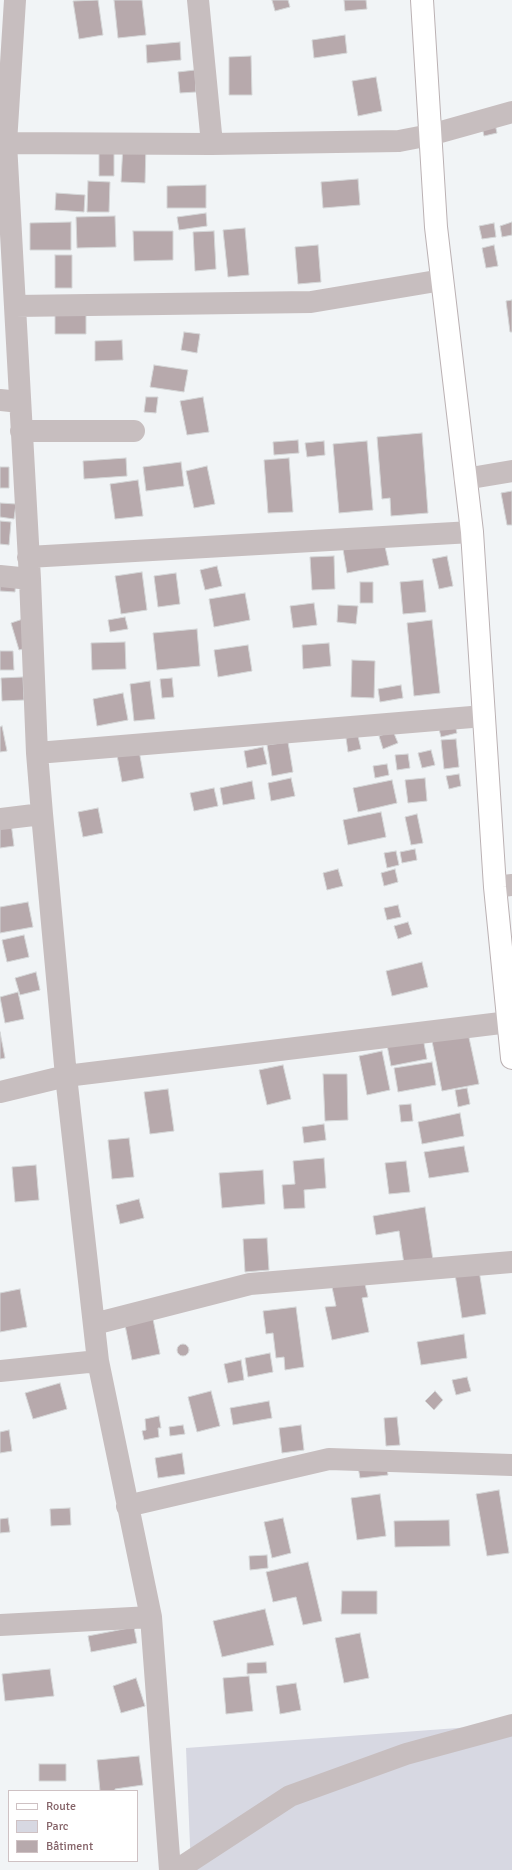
<!DOCTYPE html>
<meta charset="utf-8">
<style>
body{margin:0}
#map{position:relative;width:512px;height:1870px;overflow:hidden;background:#f1f4f6;font-family:Signika,sans-serif}
canvas{display:block}
.legend{position:absolute;left:8px;top:1790px;width:130px;height:72px;box-sizing:border-box;background:#fff;border:1px solid #cec1c3;margin:0;padding:5px 7px;list-style:none;font-size:12px;color:#846368}
.legend li{display:flex;align-items:center;gap:8px;height:20px}
.legend b{width:20px;border:1px solid #cec1c3}
</style>
<div id="map">
<canvas width="512" height="1870"></canvas>
<ul class="legend">
<li><b style="height:5px;background:#fff"></b>Route</li>
<li><b style="height:11px;background:#d7d8e2"></b>Parc</li>
<li><b style="height:11px;background:#b7a9ac"></b>Bâtiment</li>
</ul>
</div>
<script>
const c = document.querySelector('canvas').getContext('2d');
c.lineJoin = 'round';
function fill(path, color) {
  c.fillStyle = color;
  c.fill(path, 'evenodd');
}
function poly(rows) {
  const path = new Path2D();
  for (const r of rows) {
    if (r.length === 3) {
      path.moveTo(r[0] + r[2], r[1]);
      path.arc(r[0], r[1], r[2], 0, 2 * Math.PI);
      continue;
    }
    path.moveTo(r[0], r[1]);
    for (let i = 2; i < r.length; i += 2) path.lineTo(r[i], r[i + 1]);
  }
  return path;
}
function strokePath(path, color, width, dash) {
  c.strokeStyle = color;
  c.lineWidth = width;
  c.lineCap = dash ? 'butt' : 'round';
  c.setLineDash(dash || []);
  c.stroke(path);
}
const green = poly([
 [512,1724,512,1870,191,1870,186,1748]
]);
const building = poly([
 [98,0,103,35,79,39,73,1,98,0],
 [114,0,142,0,146,35,118,38,114,0],
 [272,0,288,0,290,7,275,11,272,0],
 [344,0,366,0,367,9,345,11,344,0],
 [345,35,347,53,314,58,312,40,345,35],
 [180,42,181,60,147,63,146,45,180,42],
 [251,56,252,95,229,95,229,57,251,56],
 [195,70,196,92,180,93,178,72,195,70],
 [376,77,382,111,358,116,352,81,376,77],
 [494,119,497,133,484,136,481,122,494,119],
 [123,144,146,145,145,183,121,182,123,144],
 [99,148,114,149,114,176,99,176,99,148],
 [358,179,360,205,323,208,321,182,358,179],
 [88,181,110,182,109,212,87,212,88,181],
 [206,185,206,208,167,208,167,186,206,185],
 [56,193,85,195,84,212,55,210,56,193],
 [206,213,207,226,179,230,177,217,206,213],
 [115,216,116,247,77,248,76,217,115,216],
 [71,222,71,250,30,250,30,223,71,222],
 [512,222,512,235,502,237,500,226,512,222],
 [494,223,496,237,482,239,479,226,494,223],
 [245,228,249,275,228,277,223,230,245,228],
 [133,231,173,231,173,260,134,261,133,231],
 [214,231,216,269,195,271,193,232,214,231],
 [318,245,321,282,298,284,295,247,318,245],
 [494,245,498,266,486,268,482,248,494,245],
 [55,255,72,255,72,288,55,288,55,255],
 [512,300,512,332,510,332,506,301,512,300],
 [55,310,86,310,86,334,55,334,55,310],
 [184,332,200,334,197,353,181,350,184,332],
 [122,340,123,360,95,361,95,341,122,340],
 [154,365,188,370,184,392,150,387,154,365],
 [146,397,158,397,156,413,144,412,146,397],
 [203,397,209,432,187,435,180,401,203,397],
 [422,433,428,513,391,516,390,498,382,499,377,437,422,433],
 [298,440,299,453,274,455,273,442,298,440],
 [324,441,325,455,307,457,305,443,324,441],
 [367,441,373,510,339,513,333,444,367,441],
 [126,458,127,476,84,479,83,461,126,458],
 [289,458,293,512,268,513,264,460,289,458],
 [181,462,184,486,146,491,143,467,181,462],
 [207,466,215,504,194,508,186,471,207,466],
 [0,467,9,467,9,488,0,488,0,467],
 [138,480,143,516,115,519,110,484,138,480],
 [512,491,512,525,507,525,501,493,512,491],
 [0,503,16,504,14,519,0,517,0,503],
 [0,521,11,522,9,545,0,544,0,521],
 [384,542,389,565,347,573,343,549,384,542],
 [334,556,335,589,312,590,310,557,334,556],
 [447,556,453,586,439,589,432,559,447,556],
 [217,566,222,586,205,590,200,570,217,566],
 [142,572,147,610,121,614,115,576,142,572],
 [176,573,180,604,158,607,154,576,176,573],
 [0,575,16,575,15,592,0,591,0,575],
 [423,580,426,612,403,614,400,582,423,580],
 [360,582,373,582,373,603,360,603,360,582],
 [245,593,250,620,214,627,209,599,245,593],
 [314,603,317,625,293,628,290,606,314,603],
 [338,605,358,606,356,624,337,622,338,605],
 [125,617,128,629,110,632,108,620,125,617],
 [26,618,34,646,19,650,11,623,26,618],
 [432,620,440,693,414,696,407,623,432,620],
 [197,629,200,666,157,670,153,633,197,629],
 [125,642,126,669,92,670,91,643,125,642],
 [329,643,331,666,303,669,302,645,329,643],
 [248,645,252,671,218,677,214,650,248,645],
 [0,651,13,651,14,670,0,670,0,651],
 [352,660,375,661,374,698,351,697,352,660],
 [23,677,24,700,2,701,1,678,23,677],
 [172,678,174,697,162,698,160,679,172,678],
 [150,681,155,719,134,721,130,684,150,681],
 [401,685,403,698,380,702,378,689,401,685],
 [123,693,128,720,97,726,93,699,123,693],
 [452,712,457,733,441,737,436,717,452,712],
 [2,726,7,751,0,752,0,727,2,726],
 [393,731,398,743,383,749,379,736,393,731],
 [358,736,361,749,348,752,346,738,358,736],
 [456,739,459,767,444,769,441,740,456,739],
 [288,742,293,772,272,776,267,745,288,742],
 [138,745,144,778,122,782,116,750,138,745],
 [263,747,267,764,247,768,244,751,263,747],
 [431,750,435,765,422,768,418,753,431,750],
 [408,754,410,768,397,770,395,755,408,754],
 [387,764,389,775,375,778,373,766,387,764],
 [459,774,461,786,449,789,446,776,459,774],
 [291,778,295,796,271,801,268,783,291,778],
 [425,778,427,801,408,803,405,780,425,778],
 [392,780,397,803,358,812,353,788,392,780],
 [252,781,255,799,223,805,220,788,252,781],
 [214,788,218,806,194,811,190,793,214,788],
 [98,808,103,833,83,837,78,812,98,808],
 [381,812,386,837,348,845,343,820,381,812],
 [417,814,423,843,411,845,405,817,417,814],
 [11,823,14,846,0,848,0,824,11,823],
 [415,849,417,860,402,863,400,852,415,849],
 [396,851,399,865,387,868,384,853,396,851],
 [338,869,343,886,327,890,323,873,338,869],
 [395,869,398,882,384,886,381,873,395,869],
 [28,902,33,927,0,933,0,907,28,902],
 [398,905,401,917,387,920,384,908,398,905],
 [408,922,412,934,398,939,394,926,408,922],
 [24,935,29,957,7,962,2,940,24,935],
 [422,962,428,987,392,996,386,971,422,962],
 [36,972,40,990,20,995,15,978,36,972],
 [18,992,24,1019,5,1023,0,997,18,992],
 [0,1032,5,1058,0,1059,0,1032],
 [468,1033,479,1084,442,1091,432,1041,468,1033],
 [423,1038,427,1059,391,1066,387,1045,423,1038],
 [382,1051,390,1090,367,1095,359,1056,382,1051],
 [432,1062,436,1085,398,1092,394,1068,432,1062],
 [283,1065,291,1099,267,1105,259,1070,283,1065],
 [323,1074,347,1074,348,1120,325,1121,323,1074],
 [467,1088,470,1104,458,1107,455,1090,467,1088],
 [168,1089,174,1131,150,1134,144,1092,168,1089],
 [411,1104,413,1121,401,1122,399,1105,411,1104],
 [460,1113,464,1136,422,1144,418,1122,460,1113],
 [324,1124,326,1140,304,1143,302,1127,324,1124],
 [129,1138,134,1177,112,1179,108,1140,129,1138],
 [464,1146,469,1172,429,1178,424,1152,464,1146],
 [324,1158,326,1188,304,1190,305,1208,284,1209,282,1185,295,1184,293,1161,324,1158],
 [406,1161,410,1192,389,1194,385,1163,406,1161],
 [36,1165,39,1200,15,1202,12,1167,36,1165],
 [263,1170,265,1204,222,1208,219,1173,263,1170],
 [139,1199,144,1218,120,1224,116,1205,139,1199],
 [425,1207,433,1260,404,1264,399,1231,376,1235,373,1216,425,1207],
 [267,1238,269,1270,245,1272,243,1239,267,1238],
 [478,1264,486,1314,462,1318,454,1268,478,1264],
 [364,1280,368,1297,362,1298,369,1332,332,1340,325,1307,336,1306,332,1287,364,1280],
 [20,1289,27,1327,0,1332,0,1293,20,1289],
 [296,1307,304,1367,285,1370,284,1357,276,1358,273,1333,266,1334,263,1311,296,1307],
 [153,1319,160,1354,132,1360,125,1325,153,1319],
 [464,1334,467,1358,421,1365,417,1342,464,1334],
 [183,1350,6],
 [270,1353,273,1372,248,1377,245,1358,270,1353],
 [241,1360,244,1380,228,1383,224,1364,241,1360],
 [467,1377,471,1391,456,1395,452,1380,467,1377],
 [60,1383,67,1409,33,1419,25,1393,60,1383],
 [211,1391,220,1426,197,1432,188,1397,211,1391],
 [435,1391,443,1400,434,1410,425,1401,435,1391],
 [269,1401,272,1418,233,1425,230,1408,269,1401],
 [159,1416,161,1428,158,1428,159,1437,144,1440,142,1431,146,1430,145,1419,159,1416],
 [397,1417,400,1445,386,1446,384,1418,397,1417],
 [183,1425,185,1434,170,1436,169,1427,183,1425],
 [301,1425,304,1450,282,1453,279,1428,301,1425],
 [9,1430,12,1451,0,1453,0,1432,9,1430],
 [182,1453,185,1474,158,1478,155,1458,182,1453],
 [385,1457,388,1475,360,1478,357,1461,385,1457],
 [499,1490,509,1553,487,1556,476,1494,499,1490],
 [380,1494,386,1536,357,1540,351,1498,380,1494],
 [70,1508,71,1525,51,1526,50,1509,70,1508],
 [8,1518,10,1532,0,1533,0,1519,8,1518],
 [283,1518,291,1553,272,1558,264,1522,283,1518],
 [449,1520,450,1546,395,1547,394,1521,449,1520],
 [267,1555,268,1568,250,1570,249,1556,267,1555],
 [308,1562,322,1621,303,1625,296,1597,273,1602,266,1572,308,1562],
 [342,1591,377,1591,377,1614,341,1614,342,1591],
 [265,1609,274,1645,222,1657,213,1621,265,1609],
 [134,1627,137,1643,91,1652,88,1636,134,1627],
 [360,1633,369,1678,344,1683,335,1638,360,1633],
 [266,1662,267,1673,247,1674,247,1663,266,1662],
 [50,1669,54,1696,5,1701,2,1674,50,1669],
 [249,1676,253,1711,226,1714,223,1678,249,1676],
 [136,1678,145,1706,121,1713,113,1686,136,1678],
 [296,1683,301,1710,280,1714,276,1686,296,1683],
 [139,1756,143,1785,115,1789,115,1791,100,1791,97,1760,139,1756],
 [39,1764,66,1764,66,1781,39,1781,39,1764]
]);
const minor = poly([
 [15,0,6,143,30,579,37,753,42,814,66,1076,98,1361,151,1617,170,1870],
 [198,0,212,144],
 [0,143,212,144,399,141,430,135,512,112],
 [15,306,311,302,442,280],
 [0,400,20,402],
 [21,431,134,431],
 [465,479,512,471],
 [28,557,472,532],
 [0,576,30,579],
 [37,753,484,716],
 [0,819,42,814],
 [495,887,512,885],
 [0,1092,66,1076,509,1022],
 [94,1324,250,1284,512,1262],
 [0,1371,98,1361],
 [127,1506,329,1459,512,1465],
 [0,1625,151,1617],
 [177,1870,290,1796,406,1754,512,1725]
]);
const major = poly([
 [422,0,436,227,472,532,495,887,512,1058]
]);
fill(green, '#d7d8e2');
fill(building, '#b7a9ac');
strokePath(building, '#d4d6d7', 1);
strokePath(major, '#bbb1b3', 24);
strokePath(minor, '#c7bebf', 22);
strokePath(major, '#fff', 22);
</script>
